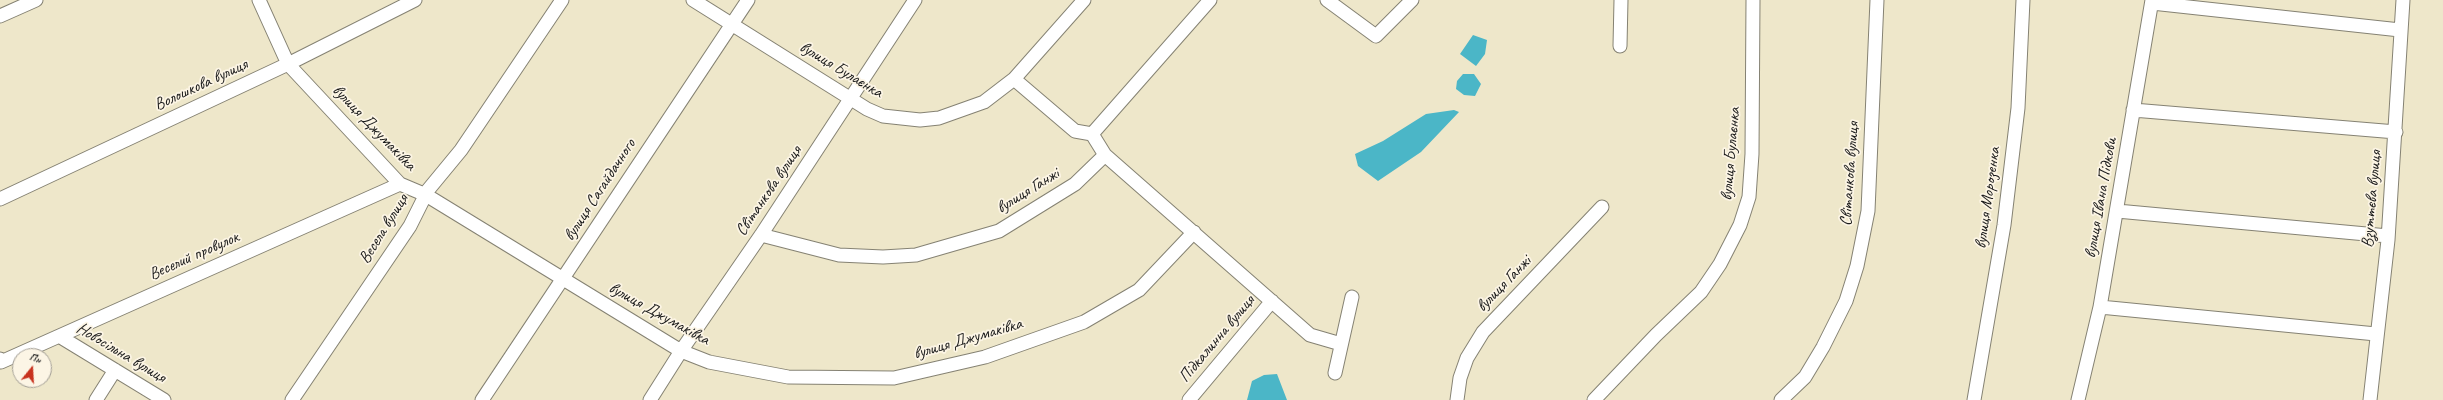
<!DOCTYPE html>
<meta charset="utf-8">
<style>
body{margin:0}
#map{position:relative;width:2443px;height:400px;overflow:hidden;background:#eee7ca;font-family:Caveat,sans-serif}
canvas{display:block}
.north{position:absolute;left:12px;top:348px;width:40px;height:40px;box-sizing:border-box;background:#fcf5e5;border:1px solid #a29e95;border-radius:50%;rotate:18deg;font-size:11px;font-weight:700;line-height:16px;text-align:center;color:#1c1c1c}
.north::after{content:'';display:block;margin:auto;width:14px;height:18px;background:#c8321e;clip-path:polygon(50% 0,100% 100%,50% 72%,0 100%)}
</style>
<div id="map">
<canvas width="2443" height="400"></canvas>
<div class="north">Пн</div>
</div>
<script>
const c = document.querySelector('canvas').getContext('2d');
c.lineJoin = 'round';
function fill(path, color) {
  c.fillStyle = color;
  c.fill(path, 'evenodd');
}
function poly(rows) {
  const path = new Path2D();
  for (const r of rows) {
    path.moveTo(r[0], r[1]);
    for (let i = 2; i < r.length; i += 2) path.lineTo(r[i], r[i + 1]);
  }
  return path;
}
function strokePath(path, color, width, dash) {
  c.strokeStyle = color;
  c.lineWidth = width;
  c.lineCap = dash ? 'butt' : 'round';
  c.setLineDash(dash || []);
  c.stroke(path);
}
function label(font, color, halo, rows, align = 'center') {
  c.font = font + ' Caveat,sans-serif';
  c.lineWidth = 3.5;
  c.setLineDash([]);
  c.textBaseline = 'middle';
  c.strokeStyle = halo;
  c.fillStyle = color;
  for (const [text, x, y, turn = 0] of rows) {
    c.save();
    c.translate(x, y);
    c.rotate((+turn || 0) * Math.PI / 180);
    c.textAlign = isNaN(turn) ? turn : align;
    if (halo) c.strokeText(text, 0, 0);
    c.fillText(text, 0, 0);
    c.restore();
  }
}
const water = poly([
 [1473,35,1487,40,1485,54,1476,66,1460,54],
 [1463,74,1474,74,1481,84,1475,96,1464,95,1456,89,1457,81],
 [1454,110,1459,112,1421,152,1378,181,1358,166,1355,154,1383,141,1426,114],
 [1277,374,1287,400,1247,400,1252,381,1264,375]
]);
const minor = poly([
 [259,0,288,64,400,184,426,195,681,351,709,362,788,377,894,378,985,357,1084,322,1139,290,1194,232],
 [693,0,867,109,883,116,920,120,939,118,984,102,1014,79,1084,0],
 [1327,0,1376,36,1412,0],
 [2152,3,2400,30],
 [0,16,36,0],
 [1620,46,1621,0],
 [1014,79,1075,131,1092,134],
 [2133,110,2396,132],
 [1105,155,1310,335,1341,344],
 [0,199,288,64,415,0],
 [2117,211,2388,236],
 [761,235,839,255,883,257,916,255,999,231,1075,184,1105,155,1092,134,1210,0],
 [2100,307,2376,334],
 [59,336,164,400],
 [0,359,1,362,400,184],
 [1335,373,1352,297],
 [96,400,115,370],
 [292,400,410,226,428,190,461,150,562,0],
 [482,400,748,0],
 [650,400,681,351,761,235,915,0],
 [1189,400,1272,301],
 [1457,400,1460,378,1467,358,1483,332,1602,207],
 [1594,400,1656,335,1701,292,1720,264,1740,225,1749,197,1752,154,1753,0],
 [1781,400,1805,377,1823,347,1846,301,1857,266,1868,211,1877,0],
 [1974,400,2004,225,2018,108,2023,0],
 [2078,400,2100,307,2152,0],
 [2370,400,2388,240,2403,0]
]);
const streetNames = [
 ["вулиця Булаєнка",841,70,31],
 ["Волошкова вулиця",201,85,-25],
 ["вулиця Джумаківка",374,128,46],
 ["вулиця Булаєнка",1731,154,-85],
 ["Світанкова вулиця",1850,174,-86],
 ["вулиця Сагайдачного",600,190,-57],
 ["Світанкова вулиця",769,191,-56],
 ["вулиця Ганжі",1028,191,-32],
 ["вулиця Морозенка",1988,198,-82],
 ["вулиця Івана Підкови",2101,198,-80],
 ["Взуттєва вулиця",2372,199,-85],
 ["Весела вулиця",384,229,-58],
 ["Веселий провулок",194,256,-24],
 ["вулиця Ганжі",1504,284,-46],
 ["вулиця Джумаківка",659,314,29],
 ["вулиця Джумаківка",968,339,-16],
 ["Підкалинна вулиця",1217,339,-50],
 ["Новосільна вулиця",121,353,31]
];
fill(water, '#4bb6c7');
strokePath(minor, '#858273', 15);
strokePath(minor, '#fff', 13);
label('17px', '#1c1c1c', '#fcf5e5', streetNames);
</script>
